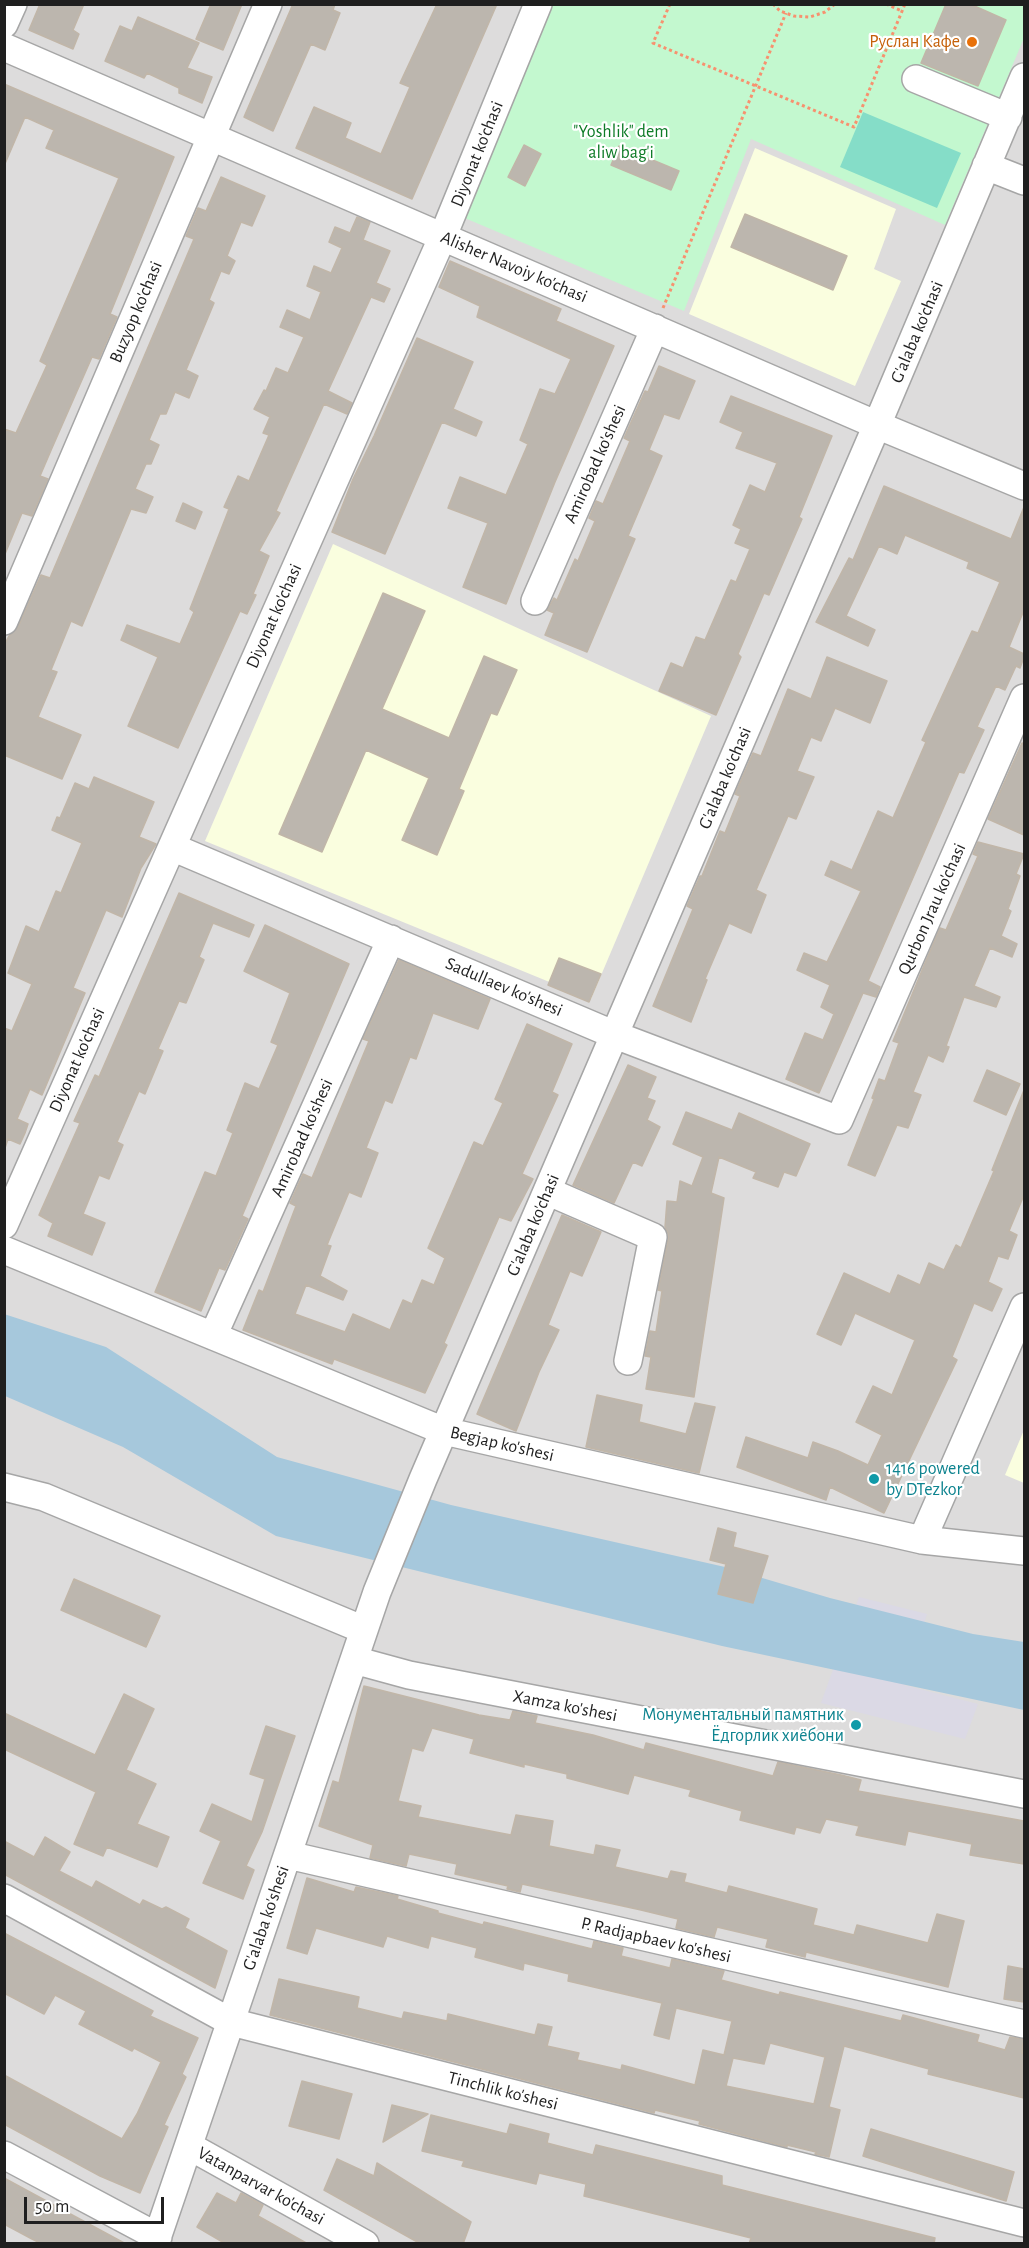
<!DOCTYPE html>
<meta charset="utf-8">
<style>
body{margin:0}
#map{position:relative;width:1029px;height:2248px;overflow:hidden;background:#efede5;font-family:"Alegreya Sans",sans-serif}
canvas{display:block}
.frame{position:absolute;inset:0;border:6px solid #1f1f1f;pointer-events:none}
.scale{position:absolute;left:24px;top:2197px;width:140px;height:27px;box-sizing:border-box;border:3px solid #1f1f1f;border-top:0;padding-left:8px;font-size:18px;line-height:21px;white-space:nowrap;color:#1f1f1f;-webkit-text-stroke:4px #fff;paint-order:stroke}
</style>
<div id="map">
<canvas width="1029" height="2248"></canvas>
<div class="frame"></div>
<div class="scale">50 m</div>
</div>
<script>
const c = document.querySelector('canvas').getContext('2d');
c.lineJoin = 'round';
function fill(path, color) {
  c.fillStyle = color;
  c.fill(path, 'evenodd');
}
function poly(rows) {
  const path = new Path2D();
  for (const r of rows) {
    path.moveTo(r[0], r[1]);
    for (let i = 2; i < r.length; i += 2) path.lineTo(r[i], r[i + 1]);
  }
  return path;
}
function strokePath(path, color, width, dash) {
  c.strokeStyle = color;
  c.lineWidth = width;
  c.lineCap = dash ? 'butt' : 'round';
  c.setLineDash(dash || []);
  c.stroke(path);
}
function label(font, color, halo, rows, align = 'center') {
  c.font = font + ' "Alegreya Sans",sans-serif';
  c.lineWidth = 4.5;
  c.setLineDash([]);
  c.textBaseline = 'middle';
  c.strokeStyle = halo;
  c.fillStyle = color;
  for (const [text, x, y, turn = 0] of rows) {
    c.save();
    c.translate(x, y);
    c.rotate((+turn || 0) * Math.PI / 180);
    c.textAlign = isNaN(turn) ? turn : align;
    if (halo) c.strokeText(text, 0, 0);
    c.fillText(text, 0, 0);
    c.restore();
  }
}
const residential = poly([
 [5,5,1024,5,1024,2243,5,2243]
]);
const education = poly([
 [755,148,896,209,874,269,901,281,855,386,689,314],
 [333,544,711,716,591,999,205,841],
 [1024,1430,1024,1483,1005,1475]
]);
const park = poly([
 [549,5,1024,5,1024,38,945,225,751,139,684,311,460,216]
]);
const pitch = poly([
 [863,112,961,153,937,208,840,167]
]);
const plaza = poly([
 [859,1597,927,1614,904,1685,978,1704,965,1739,821,1703]
]);
const water = poly([
 [4,1314,106,1347,277,1457,451,1505,725,1567,830,1598,973,1634,1024,1642,1024,1710,722,1646,276,1536,123,1447,5,1396]
]);
const building = poly([
 [40,4,84,4,73,30,79,34,73,49,29,30,40,4],
 [211,4,242,4,223,50,196,39,211,4],
 [293,4,335,4,333,10,340,13,325,50,311,44,273,131,244,117,293,4],
 [437,4,497,4,412,199,296,148,314,107,351,123,345,138,381,154,410,87,400,83,437,4],
 [946,4,970,4,1006,20,978,86,921,63,946,4],
 [138,17,199,43,187,68,212,77,202,103,179,93,179,88,147,73,144,78,105,61,120,26,132,31,138,17],
 [4,84,174,157,110,314,117,317,99,359,92,357,52,448,40,476,48,479,32,516,22,513,5,554,4,429,16,433,47,365,40,361,119,178,46,148,54,130,25,117,4,166,4,84],
 [524,145,541,154,525,186,508,177,524,145],
 [619,146,679,171,671,190,611,165,619,146],
 [221,177,265,196,252,226,241,222,227,256,235,261,229,274,221,271,209,300,214,303,186,370,198,376,189,398,175,392,166,414,160,414,149,440,159,445,151,464,146,464,135,489,153,497,146,513,131,509,82,626,71,621,51,670,57,672,38,717,81,735,62,779,4,755,4,645,9,636,18,627,41,575,50,578,194,239,186,236,198,208,206,211,221,177],
 [745,214,847,256,833,290,731,247,745,214],
 [357,217,370,222,363,240,390,251,376,283,390,289,384,302,371,297,328,391,352,403,347,414,324,404,276,511,280,513,259,551,269,556,253,594,256,595,247,614,240,611,178,748,128,726,158,657,121,640,127,625,180,644,194,612,190,609,229,509,224,507,238,476,249,481,269,435,263,433,270,417,254,409,264,390,266,391,276,368,288,373,304,337,280,327,287,310,310,320,321,292,307,286,314,266,331,273,342,248,329,242,335,227,350,233,357,217],
 [450,261,561,309,556,321,614,346,555,482,506,604,463,587,488,523,448,508,460,477,506,495,528,444,520,440,540,389,555,394,571,359,477,317,480,306,439,287,450,261],
 [417,338,473,362,453,409,482,422,476,436,442,422,385,554,332,532,353,479,374,436,417,338],
 [659,366,695,381,679,419,664,414,649,450,662,456,628,536,635,539,587,652,545,635,554,613,547,610,554,598,557,600,575,559,578,561,595,521,589,518,596,501,603,504,630,441,624,438,645,391,648,392,659,366],
 [731,396,832,436,799,517,802,519,769,595,764,593,738,654,741,657,716,715,659,691,671,663,683,668,696,637,705,640,731,580,736,582,750,549,735,543,741,529,733,525,750,485,765,492,777,463,736,448,743,432,720,422,731,396],
 [884,486,1011,539,1024,507,1024,610,1009,647,1024,654,1024,657,1020,668,1016,666,1005,690,996,686,977,727,984,730,964,773,959,772,868,981,880,987,876,997,863,993,819,1093,786,1079,805,1033,823,1040,834,1014,821,1007,830,985,797,970,804,953,827,962,861,891,825,875,831,861,852,870,878,811,893,818,926,742,922,740,972,631,978,633,1000,582,967,568,969,562,905,535,897,554,879,546,846,616,875,630,868,646,816,622,849,558,853,560,884,486],
 [183,503,202,512,195,529,176,521,183,503],
 [383,593,425,611,382,709,449,738,484,656,517,670,497,715,491,713,459,789,464,791,437,855,402,840,429,778,366,750,322,852,279,834,383,593],
 [827,657,887,681,870,723,835,708,821,741,811,737,797,771,814,777,796,819,788,816,756,890,766,895,751,933,729,923,705,979,707,980,691,1022,653,1006,693,909,687,906,700,876,702,876,720,831,725,833,740,796,735,794,753,753,761,756,788,689,811,699,827,657],
 [1022,743,1024,744,1024,835,988,819,1022,743],
 [94,777,154,802,139,837,156,844,141,868,122,917,106,910,73,988,85,993,42,1095,30,1089,17,1119,28,1124,25,1133,20,1144,8,1139,5,1148,4,1028,12,1031,32,984,8,973,26,926,39,932,56,891,61,893,82,843,52,830,57,817,60,818,75,783,89,789,94,777],
 [978,842,1024,854,1016,874,1020,876,1008,909,1011,911,1001,936,1017,944,1012,957,990,948,974,986,1000,997,996,1007,964,997,946,1046,949,1047,943,1062,928,1055,913,1092,921,1095,908,1128,897,1125,875,1176,848,1165,874,1099,872,1098,879,1079,885,1081,899,1043,893,1041,925,963,940,928,946,930,978,856,973,854,978,842],
 [179,893,254,925,249,937,213,923,199,957,204,960,186,1003,179,1001,158,1049,163,1051,145,1094,139,1091,117,1142,123,1145,109,1179,99,1175,83,1214,105,1223,92,1255,48,1236,53,1223,39,1215,80,1123,74,1121,95,1075,99,1077,179,893],
 [265,925,349,964,242,1216,248,1219,225,1270,219,1268,201,1311,155,1292,205,1172,216,1176,233,1133,227,1130,245,1083,259,1089,278,1045,271,1042,290,993,244,971,265,925],
 [559,958,601,974,589,1002,548,985,559,958],
 [399,960,490,999,478,1029,433,1013,416,1059,410,1057,392,1103,385,1100,366,1148,378,1153,361,1197,349,1192,327,1245,331,1246,320,1276,347,1291,343,1300,306,1285,295,1314,345,1332,353,1314,390,1330,403,1300,412,1304,422,1280,434,1285,445,1258,428,1248,474,1142,483,1146,503,1103,495,1099,527,1024,572,1044,552,1092,558,1095,522,1174,533,1179,511,1221,499,1217,444,1343,447,1345,425,1393,334,1359,332,1364,243,1330,259,1290,263,1292,296,1206,290,1203,303,1174,312,1178,369,1041,363,1039,399,960],
 [628,1065,656,1077,647,1098,655,1101,647,1120,660,1127,642,1166,633,1162,614,1203,573,1185,628,1065],
 [987,1070,1020,1084,1006,1115,974,1101,987,1070],
 [1024,1090,1024,1195,1009,1231,1017,1235,1008,1259,998,1256,988,1282,1002,1289,992,1311,974,1303,952,1357,957,1360,884,1513,830,1487,826,1500,737,1467,746,1437,808,1458,813,1442,838,1451,868,1465,882,1435,856,1422,873,1386,892,1395,915,1340,855,1313,841,1345,817,1334,844,1273,890,1294,898,1275,920,1285,929,1263,944,1270,956,1245,961,1248,994,1171,992,1170,1024,1090],
 [686,1112,732,1130,739,1113,810,1144,796,1176,784,1172,778,1187,753,1178,756,1172,719,1157,711,1193,724,1198,694,1397,646,1389,651,1357,645,1356,650,1331,656,1332,662,1291,658,1290,668,1240,668,1233,665,1227,667,1201,677,1202,680,1181,692,1186,703,1157,673,1144,686,1112],
 [562,1215,601,1232,582,1276,570,1271,548,1325,559,1330,539,1372,516,1431,477,1414,562,1215],
 [597,1395,642,1405,639,1422,686,1434,695,1403,715,1407,699,1473,586,1447,597,1395],
 [718,1528,736,1533,733,1547,768,1556,753,1603,718,1594,726,1564,710,1560,718,1528],
 [74,1579,160,1616,146,1647,61,1610,74,1579],
 [364,1686,479,1715,510,1720,513,1711,537,1716,535,1723,593,1735,644,1750,646,1743,773,1776,778,1762,841,1775,861,1780,858,1791,1024,1821,1024,1864,970,1855,972,1844,908,1831,905,1845,856,1835,859,1826,826,1819,820,1833,796,1827,794,1834,740,1820,742,1811,689,1796,691,1790,634,1775,628,1794,567,1778,567,1774,524,1764,524,1767,470,1753,474,1739,432,1728,423,1751,412,1748,398,1801,421,1806,418,1817,511,1835,516,1815,553,1821,549,1846,594,1855,596,1845,620,1850,615,1867,668,1879,671,1871,686,1874,684,1882,727,1893,729,1886,817,1909,813,1925,854,1935,857,1925,928,1943,937,1914,964,1921,948,1987,806,1952,805,1957,766,1947,768,1939,717,1927,714,1937,676,1928,678,1919,641,1910,522,1884,520,1892,507,1889,508,1886,455,1874,457,1864,409,1854,406,1866,370,1858,373,1845,319,1826,333,1781,339,1783,364,1686],
 [124,1694,154,1709,126,1770,156,1784,137,1824,169,1837,157,1867,107,1847,103,1856,74,1844,96,1792,4,1749,4,1713,95,1755,124,1694],
 [266,1726,295,1736,262,1832,246,1866,254,1870,243,1899,203,1883,221,1841,200,1831,212,1804,252,1822,265,1779,250,1774,266,1726],
 [45,1837,70,1852,59,1871,92,1888,96,1881,140,1905,143,1900,162,1909,166,1907,189,1919,185,1928,227,1951,215,1988,4,1874,4,1841,34,1857,45,1837],
 [307,1878,354,1892,356,1887,398,1896,397,1899,438,1911,438,1913,483,1925,484,1922,592,1949,594,1941,623,1948,621,1956,670,1968,672,1959,724,1971,721,1980,779,1995,780,1992,901,2021,903,2015,940,2025,979,2035,977,2042,1005,2050,1010,2037,1024,2039,1022,2053,1024,2053,1024,2098,928,2074,929,2069,844,2046,829,2107,840,2110,829,2157,815,2154,816,2152,787,2145,787,2147,699,2124,700,2121,655,2110,654,2113,270,2015,279,1979,359,1997,357,2008,402,2019,404,2012,447,2021,448,2014,535,2035,538,2024,552,2027,547,2046,579,2053,577,2060,621,2070,622,2065,695,2085,703,2050,724,2055,732,2021,676,2008,669,2039,654,2035,662,2003,568,1981,569,1974,524,1963,523,1970,475,1957,477,1948,431,1936,428,1948,387,1936,383,1947,316,1928,307,1954,287,1948,307,1878],
 [770,2043,825,2057,814,2104,726,2086,733,2058,764,2064,770,2043],
 [4,1933,153,2011,150,2016,198,2038,182,2074,186,2077,164,2125,168,2127,140,2193,100,2176,4,2124,4,2075,122,2139,137,2114,161,2062,134,2048,132,2051,79,2024,86,2011,55,1995,44,2014,4,1993,4,1933],
 [1008,1966,1024,1969,1024,2002,1004,1999,1008,1966],
 [302,2081,352,2094,339,2139,289,2126,302,2081],
 [392,2105,428,2114,383,2142,392,2105],
 [431,2115,507,2134,510,2124,549,2134,547,2143,593,2155,596,2145,722,2176,722,2185,935,2238,934,2244,749,2244,751,2238,584,2196,586,2184,539,2173,536,2184,462,2166,464,2161,422,2151,431,2115],
 [871,2129,1014,2172,1006,2201,863,2156,871,2129],
 [337,2159,374,2176,377,2163,471,2222,463,2244,421,2244,324,2190,337,2159],
 [4,2178,63,2210,126,2244,42,2244,32,2239,4,2224,4,2178],
 [217,2193,236,2203,241,2193,263,2205,258,2216,308,2244,226,2244,197,2227,217,2193]
]);
const path = poly([
 [670,4,653,43,854,127,905,4],
 [773,4,780,11,794,16,810,17,825,12,835,4],
 [886,4,902,11],
 [663,308,786,13]
]);
const minor = poly([
 [4,24,13,4],
 [4,47,877,425,1024,486],
 [916,79,1008,117],
 [986,166,1024,181],
 [535,601,655,328],
 [4,621,268,4],
 [172,847,615,1035,839,1120,1024,698],
 [547,1191,653,1237,628,1361],
 [4,1225,443,236,538,4],
 [4,1250,444,1431,922,1540,1024,1551],
 [213,1336,391,939],
 [4,1487,44,1497,364,1630],
 [922,1540,1024,1307],
 [354,1660,409,1675,1024,1794],
 [288,1855,1024,2024],
 [4,1898,231,2022,1024,2223],
 [189,2146,365,2244],
 [4,2155,158,2237],
 [155,2244,377,1592,423,1479,877,425,1024,77]
]);
const markers = [
 [972,42,6,"#e8710a"],
 [874,1479,6,"#0f9aa8"],
 [856,1725,6,"#0f9aa8"]
];
const foodNames = [
 ["Руслан Кафе",960,42]
];
const parkNames = [
 ["\"Yoshlik\" dem",621,132],
 ["aliw bag'i",621,153]
];
const streetNames = [
 ["Diyonat ko'chasi",477,154,-68],
 ["Alisher Navoiy ko'chasi",514,267,23],
 ["Buzyop ko'chasi",136,312,-67],
 ["G'alaba ko'chasi",917,332,-67],
 ["Amirobad ko'shesi",595,464,-66],
 ["Diyonat ko'chasi",274,616,-66],
 ["G'alaba ko'chasi",725,778,-67],
 ["Qurbon Jrau ko'chasi",932,909,-66],
 ["Sadullaev ko'shesi",504,987,23],
 ["Diyonat ko'chasi",77,1060,-66],
 ["Amirobad ko'shesi",302,1138,-66],
 ["G'alaba ko'chasi",533,1225,-67],
 ["Begjap ko'shesi",502,1444,13],
 ["Xamza ko'shesi",565,1706,11],
 ["G'alaba ko'shesi",266,1918,-71],
 ["P. Radjapbaev ko'shesi",656,1940,13],
 ["Tinchlik ko'shesi",503,2091,14],
 ["Vatanparvar ko'chasi",261,2186,29]
];
const cultureNames = [
 ["1416 powered",886,1469],
 ["by DTezkor",886,1490],
 ["Монументальный памятник",844,1715,"right"],
 ["Ёдгорлик хиёбони",844,1736,"right"]
];
fill(residential, '#dddcdc');
fill(education, '#fafedf');
fill(park, '#c3f8cf');
fill(pitch, '#85ddc8');
fill(plaza, '#dbd9e5');
fill(water, '#a6c8dc');
fill(building, '#bcb6ae');
strokePath(building, '#c1b6a8', 1.5);
strokePath(minor, '#a6a6a6', 30);
strokePath(path, '#f7916f', 3, [3, 3]);
strokePath(minor, '#fff', 27);
for (const [x, y, r, color] of markers) {
  const dot = new Path2D();
  dot.arc(x, y, r, 0, 2 * Math.PI);
  c.fillStyle = color;
  c.fill(dot);
  strokePath(dot, '#fff', 2);
}
label('18px', '#c56008', '#fff', foodNames, 'right');
label('18px', '#0e7b27', '#fff', parkNames);
label('18px', '#1f1f1f', '#fff', streetNames);
label('18px', '#0d838f', '#fff', cultureNames, 'left');
</script>
